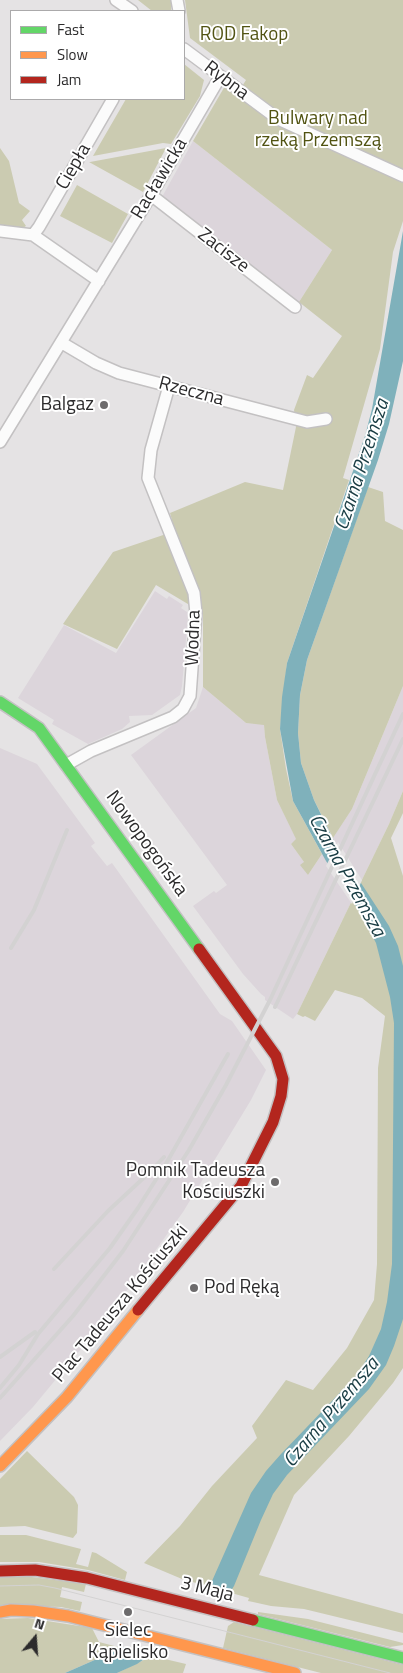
<!DOCTYPE html>
<meta charset="utf-8">
<style>
body{margin:0}
#map{position:relative;width:403px;height:1673px;overflow:hidden;background:#e5e3e4;font-family:"Titillium Web",sans-serif}
canvas{display:block}
.legend{position:absolute;left:10px;top:10px;width:175px;height:90px;box-sizing:border-box;background:#fff;border:1px solid #abaaab;margin:0;padding:6px 9px;list-style:none;font-size:15px;color:#2c2b2c}
.legend li{display:flex;align-items:center;gap:10px;height:25px}
.legend b{width:25px;border:1px solid #abaaab}
.north{position:absolute;left:10px;top:1613px;width:50px;height:50px;-webkit-text-stroke:4px #fff;paint-order:stroke;rotate:18deg;font-size:14px;font-weight:700;line-height:20px;text-align:center;color:#2c2b2c}
.north::after{content:'';display:block;margin:auto;width:18px;height:22px;background:#2c2b2c;clip-path:polygon(50% 0,100% 100%,50% 72%,0 100%)}
</style>
<div id="map">
<canvas width="403" height="1673"></canvas>
<ul class="legend">
<li><b style="height:6px;background:#63d668"></b>Fast</li>
<li><b style="height:6px;background:#ff974d"></b>Slow</li>
<li><b style="height:6px;background:#b3261e"></b>Jam</li>
</ul>
<div class="north">N</div>
</div>
<script>
const c = document.querySelector('canvas').getContext('2d');
c.lineJoin = 'round';
function fill(path, color) {
  c.fillStyle = color;
  c.fill(path, 'evenodd');
}
function poly(rows) {
  const path = new Path2D();
  for (const r of rows) {
    path.moveTo(r[0], r[1]);
    for (let i = 2; i < r.length; i += 2) path.lineTo(r[i], r[i + 1]);
  }
  return path;
}
function strokePath(path, color, width, dash) {
  c.strokeStyle = color;
  c.lineWidth = width;
  c.lineCap = dash ? 'butt' : 'round';
  c.setLineDash(dash || []);
  c.stroke(path);
}
function label(font, color, halo, rows, align = 'center') {
  c.font = font + ' "Titillium Web",sans-serif';
  c.lineWidth = 4;
  c.setLineDash([]);
  c.textBaseline = 'middle';
  c.strokeStyle = halo;
  c.fillStyle = color;
  for (const [text, x, y, turn = 0] of rows) {
    c.save();
    c.translate(x, y);
    c.rotate((+turn || 0) * Math.PI / 180);
    c.textAlign = isNaN(turn) ? turn : align;
    if (halo) c.strokeText(text, 0, 0);
    c.fillText(text, 0, 0);
    c.restore();
  }
}
const built = poly([
 [193,141,332,250,299,302,295,301,162,197],
 [155,591,167,599,169,596,183,605,181,608,187,612,188,615,182,686,180,695,152,715,129,716,130,722,122,729,88,744,52,724,54,720,18,698,64,625,116,653],
 [403,686,403,791,389,824,297,1014,293,1019,265,1000,265,997,261,994,243,974,193,906,214,891,216,893,227,885,131,755,196,708,203,687,246,723,264,724,265,737,277,800,297,840,291,844,304,862,308,875,352,809],
 [0,748,37,764,95,843,91,846,107,866,112,863,220,1014,232,1021,266,1070,251,1100,183,1212,110,1314,33,1407,0,1441]
]);
const green = poly([
 [138,0,171,0,171,11,152,11],
 [185,0,403,0,403,221,393,252,380,349,343,478,349,480,287,663,280,729,286,769,293,801,322,854,308,875,300,865,304,862,291,844,296,839,277,800,265,737,264,725,246,723,203,687,203,613,156,585,117,649,63,624,113,552,175,531,170,513,245,482,283,490,296,427,294,410,307,375,313,378,342,336,299,302,332,250,193,141,225,86,236,96,246,80,190,38],
 [184,64,204,80,200,96,171,144,163,143,93,156,126,99,184,99],
 [0,148,9,161,19,203,30,211,22,220,26,226,21,229,0,226],
 [166,148,143,192,89,162,90,162],
 [77,185,128,214,112,243,60,216],
 [368,487,383,492,385,521,403,530,403,686,352,809,333,838,314,800,301,763,298,733,300,695,307,660],
 [403,791,403,813,391,838,403,876,403,1368,393,1383,349,1436,294,1495,259,1575,403,1614,403,1633,304,1609,271,1606,253,1602,248,1601,249,1598,182,1579,144,1563,180,1526,212,1486,257,1438,252,1426,286,1380,313,1390,347,1348,374,1300,377,1264,378,1068,385,1016,362,998,335,990,315,1021,305,1016,303,1017,297,1014,389,824],
 [27,1451,74,1497,78,1505,77,1533,73,1538,25,1526,0,1527,0,1479],
 [0,1535,26,1535,81,1549,76,1564,88,1567,92,1552,96,1553,127,1572,125,1580,88,1570,39,1562,0,1562],
 [16,1575,86,1584,84,1592,62,1587,61,1593,60,1597,82,1602,80,1611,61,1607,0,1605,0,1576],
 [258,1612,308,1619,403,1643,403,1645,390,1647,258,1614],
 [28,1618,92,1628,99,1642,122,1648,65,1673,0,1673,0,1619],
 [234,1622,403,1665,403,1673,321,1673,223,1648,228,1626],
 [152,1656,186,1664,183,1673,117,1673]
]);
const water = poly([
 [403,231,403,361,389,424,378,460,307,660,300,695,298,733,301,763,314,800,335,843,389,926,398,946,403,966,403,1319,394,1346,386,1365,369,1389,287,1475,273,1494,261,1520,234,1586,227,1597,192,1627,137,1664,117,1673,65,1673,122,1648,169,1619,212,1581,251,1493,266,1471,281,1454,356,1376,369,1356,381,1329,387,1302,392,1264,394,1023,390,997,376,943,360,912,326,861,293,801,280,729,282,697,287,663,365,436,372,409]
]);
const pier = poly([
 [338,842,362,880,352,904,326,866],
 [202,1588,231,1596,194,1629,157,1655,119,1646,167,1617]
]);
const street = poly([
 [116,0,132,11],
 [177,0,179,11],
 [184,49,278,119,403,176],
 [151,195,295,307],
 [0,231,33,235,99,281],
 [33,235,39,227,113,99],
 [62,343,96,363,119,373,307,422,326,419],
 [0,442,151,195,220,77],
 [66,765,91,751,173,717,183,709,190,696,196,613,194,593,148,478,151,450,169,386]
]);
const fast = poly([
 [0,702,39,728,199,949],
 [253,1620,403,1658]
]);
const slow = poly([
 [0,1466,67,1397,138,1310],
 [0,1612,11,1610,33,1611,68,1616,295,1673]
]);
const jam = poly([
 [138,1310,241,1186,273,1122,281,1096,283,1079,276,1056,199,949],
 [0,1571,35,1570,87,1578,253,1620]
]);
const tram = poly([
 [0,1586,39,1585,55,1588,390,1673]
]);
const rail = poly([
 [11,948,34,910,67,830],
 [275,1007,403,739],
 [54,1269,108,1211,150,1172,164,1157],
 [0,1357,35,1332],
 [0,1388,19,1365,38,1334,110,1248,138,1208,167,1162,228,1054],
 [0,1398,73,1316,123,1251,189,1150,226,1085,270,1000,403,714]
]);
const markers = [
 [104,405,5,"#6d6b6c"],
 [275,1182,5,"#6d6b6c"],
 [194,1288,5,"#6d6b6c"],
 [128,1612,5,"#6d6b6c"]
];
const parkNames = [
 ["ROD Fakop",244,35],
 ["Bulwary nad",318,119],
 ["rzeką Przemszą",318,141]
];
const streetNames = [
 ["Rybna",226,81,37],
 ["Ciepła",74,167,-60],
 ["Racławicka",160,179,-59],
 ["Zacisze",223,251,38],
 ["Rzeczna",191,392,15],
 ["Wodna",194,638,-88],
 ["Nowopogońska",146,844,54],
 ["Plac Tadeusza Kościuszki",121,1304,-50],
 ["3 Maja",207,1590,14]
];
const poiNames = [
 ["Balgaz",94,405],
 ["Pomnik Tadeusza",265,1171],
 ["Kościuszki",265,1193],
 ["Pod Ręką",204,1288,"left"],
 ["Sielec",128,1631,"center"],
 ["Kąpielisko",128,1653,"center"]
];
const waterNames = [
 ["Czarna Przemsza",363,465,-72],
 ["Czarna Przemsza",346,876,61],
 ["Czarna Przemsza",332,1413,-50]
];
fill(built, '#dcd5db');
fill(green, '#cbcbb1');
fill(water, '#7fb1bb');
fill(pier, '#e5e3e4');
strokePath(street, '#c3c1c2', 14);
strokePath(fast, '#c3c1c2', 14);
strokePath(slow, '#c3c1c2', 14);
strokePath(jam, '#c3c1c2', 14);
strokePath(street, '#fbfbfb', 11);
strokePath(fast, '#63d668', 11);
strokePath(slow, '#ff974d', 11);
strokePath(jam, '#b3261e', 11);
strokePath(tram, '#d3d2d2', 1);
strokePath(rail, '#d3d2d2', 4);
for (const [x, y, r, color] of markers) {
  const dot = new Path2D();
  dot.arc(x, y, r, 0, 2 * Math.PI);
  c.fillStyle = color;
  c.fill(dot);
  strokePath(dot, '#fff', 2);
}
label('19px', '#515312', '#fff', parkNames);
label('19px', '#2c2b2c', '#fff', streetNames);
label('19px', '#2c2b2c', '#fff', poiNames, 'right');
label('italic 20px', '#193c43', '#fff', waterNames);
</script>
